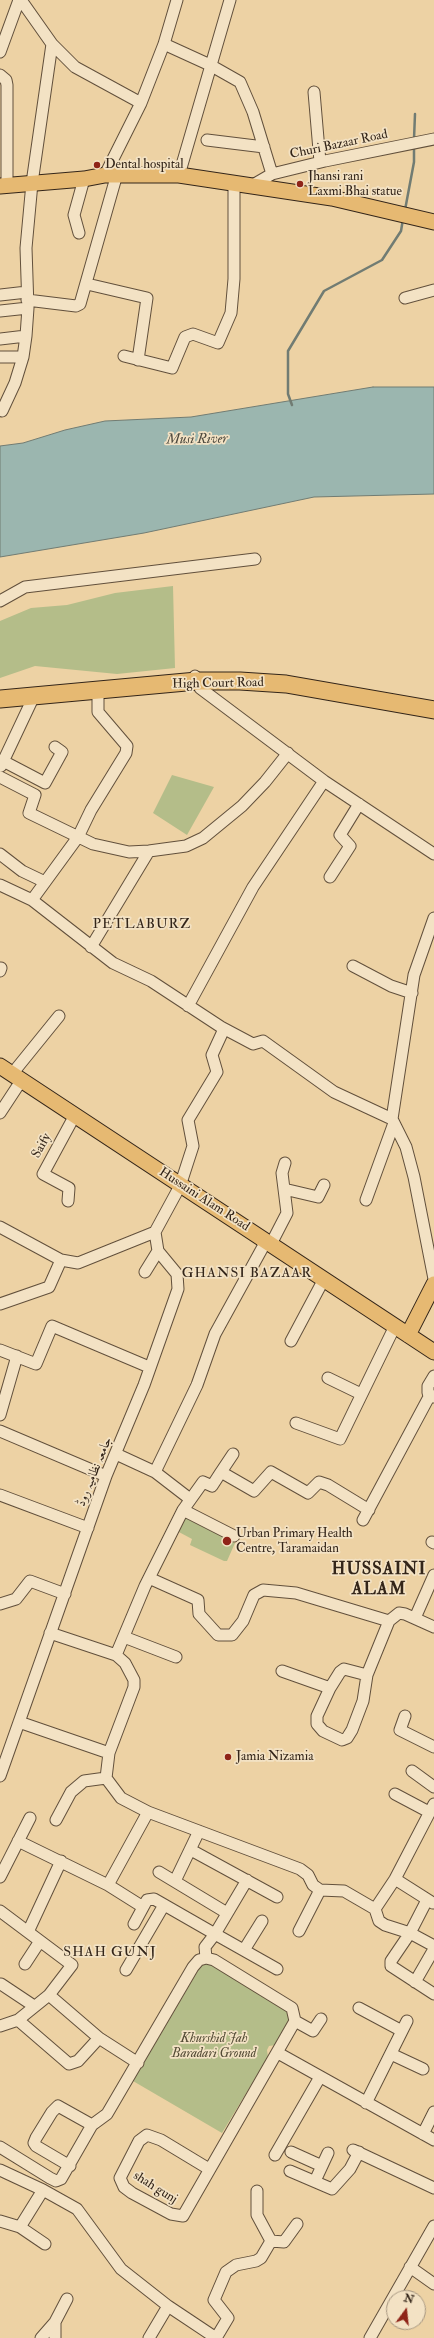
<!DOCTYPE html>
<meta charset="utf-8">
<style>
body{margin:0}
#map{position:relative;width:434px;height:2338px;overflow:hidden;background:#edd2a4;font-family:"IM FELL Double Pica",serif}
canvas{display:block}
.north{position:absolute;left:386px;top:2290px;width:40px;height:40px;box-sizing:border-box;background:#f3e2c4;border:1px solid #a69680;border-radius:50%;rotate:15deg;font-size:11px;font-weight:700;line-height:16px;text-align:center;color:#332519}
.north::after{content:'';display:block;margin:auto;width:14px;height:18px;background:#8f2418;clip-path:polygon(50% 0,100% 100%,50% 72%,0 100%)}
</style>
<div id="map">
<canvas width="434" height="2338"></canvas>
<div class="north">N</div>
</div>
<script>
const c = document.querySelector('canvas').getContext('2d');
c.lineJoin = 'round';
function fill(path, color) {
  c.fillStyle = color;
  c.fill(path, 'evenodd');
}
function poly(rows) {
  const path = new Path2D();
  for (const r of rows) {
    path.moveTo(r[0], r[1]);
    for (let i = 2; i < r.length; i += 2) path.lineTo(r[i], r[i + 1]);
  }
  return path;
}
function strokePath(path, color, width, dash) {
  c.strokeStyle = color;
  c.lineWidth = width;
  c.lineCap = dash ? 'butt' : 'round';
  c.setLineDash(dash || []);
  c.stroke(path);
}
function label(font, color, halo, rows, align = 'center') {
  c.font = font + ' "IM FELL Double Pica",Amiri,serif';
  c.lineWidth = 3.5;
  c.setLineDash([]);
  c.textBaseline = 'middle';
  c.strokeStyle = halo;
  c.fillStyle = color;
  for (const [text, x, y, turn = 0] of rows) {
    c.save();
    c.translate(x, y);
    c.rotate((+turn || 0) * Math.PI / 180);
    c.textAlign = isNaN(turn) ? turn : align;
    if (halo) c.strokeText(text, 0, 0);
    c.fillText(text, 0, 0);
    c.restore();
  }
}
const green = poly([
 [173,586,175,668,117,674,35,666,0,678,0,621,31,608,67,605,115,593],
 [172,775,214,787,187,835,153,813],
 [184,1517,235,1543,227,1561,224,1561,190,1545,192,1539,177,1531],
 [208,1960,285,2007,291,2019,276,2045,269,2046,267,2050,268,2057,222,2133,133,2081,202,1964]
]);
const water = poly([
 [373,387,434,387,434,494,314,497,144,533,0,557,0,446,23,443,65,430,105,421,191,417,373,387]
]);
const stream = poly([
 [414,139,415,114],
 [405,210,414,162,414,146],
 [292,405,288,394,288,351,324,291,382,260,401,231,403,219]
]);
const minor = poly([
 [21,0,52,44,75,67,141,103],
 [164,44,210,65,240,82,253,112,272,174],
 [0,52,19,0],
 [0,75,6,80,7,85,7,186],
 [314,92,320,162],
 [207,140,264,147],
 [105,175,141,103,164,44,177,0],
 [179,175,230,0],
 [253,185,272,174,325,161,434,139],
 [79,233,74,215,84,179],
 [87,284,147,298,138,360],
 [0,295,27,292],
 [405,298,434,290],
 [27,300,76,306,80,304,117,174],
 [0,311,28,308],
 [0,339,26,336,28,308,26,248,32,183,52,44],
 [124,356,172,368,185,337,193,334,218,343,231,313,234,279,234,183],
 [0,357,23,357,26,336],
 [2,411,15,383,23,357],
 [0,601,25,587,255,559],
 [195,676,200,688,324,781,434,854],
 [3,761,45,783,62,752,55,747],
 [1,766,34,696],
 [0,777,35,795,29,813,93,844,129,852,149,851,186,846,203,838,242,806,265,782,288,753],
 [0,854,22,871,45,882],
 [330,877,350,846,340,835,359,804],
 [0,885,32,900,113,963,151,981,221,1027,253,1044,263,1041,334,1092,392,1119,406,1147,414,1177,434,1279],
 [32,900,78,837,91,810,126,753,127,746,98,712,98,689],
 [91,947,149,851],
 [353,966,391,986,412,993],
 [0,971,1,968],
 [188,1006,253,887,324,781],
 [12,1074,59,1016],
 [0,1113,21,1081],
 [392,1119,414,975,434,918],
 [284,1189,318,1197,324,1185],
 [366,1200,394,1123],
 [68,1201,69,1188,43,1174,75,1115],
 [0,1227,61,1260,78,1263,155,1232],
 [271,1244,287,1213,282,1173,285,1163],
 [145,1272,158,1251],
 [0,1304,49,1287,61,1260],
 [291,1341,324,1279],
 [0,1350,36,1364,52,1326,149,1367],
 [434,1376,428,1386,428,1393,434,1397],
 [328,1378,361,1394],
 [0,1415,17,1356],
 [296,1423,340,1439,395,1326],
 [0,1431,106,1476],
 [116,1454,155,1472,197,1385,215,1334,264,1245,259,1236],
 [155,1472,190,1499],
 [221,1472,233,1454],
 [0,1495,88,1528],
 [183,1510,234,1536],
 [363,1520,430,1395],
 [432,1542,434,1543],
 [149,1578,198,1600,199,1614,218,1635,232,1635,243,1621,254,1595,263,1590,296,1593,389,1621],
 [0,1604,16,1599,30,1581,65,1594],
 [415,1618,434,1575],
 [50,1633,116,1655,125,1663,134,1680,134,1687,109,1753,106,1778,84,1781,71,1792,56,1820],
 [124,1637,176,1657],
 [116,1655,145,1586,183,1510,203,1482,212,1486,221,1472,254,1491,271,1472,308,1493,319,1482,328,1485,369,1510],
 [282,1671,330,1688,340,1672,344,1669,367,1675],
 [330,1688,317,1716,317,1724,323,1731,342,1740,347,1738,352,1730,363,1701,367,1675,389,1621,399,1613,405,1614,434,1627],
 [405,1716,400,1730,434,1747],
 [19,1722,109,1753],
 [412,1771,434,1787],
 [0,1776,106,1476,144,1385,178,1289,177,1274,158,1251,155,1232,180,1186,193,1146,188,1120,217,1072,212,1055,224,1029],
 [106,1778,121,1798,148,1812,300,1869,308,1875,313,1885,320,1890,344,1891,375,1909,395,1879,434,1804],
 [395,1794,429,1812],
 [18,1841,108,1885,143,1907],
 [191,1850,277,1897],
 [159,1872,227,1913],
 [0,1877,30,1818],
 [395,1879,433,1903],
 [247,1880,215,1934,277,1969],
 [175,1881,199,1831],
 [108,1885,148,1812],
 [427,1900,410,1933,391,1961,391,1966,434,1994],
 [375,1909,379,1921,385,1925,410,1933,434,1946],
 [0,1911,72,1965,49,1995,18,2020,0,2026],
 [134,1924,147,1900,154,1899,215,1934,205,1947,206,1958],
 [299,1931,320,1890],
 [28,1932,61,1861],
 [244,1950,262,1921],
 [25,1964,40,1941],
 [126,1970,164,1905],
 [415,1982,434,1949],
 [1,1984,34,2006],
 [49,1995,99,2038,138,2063],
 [359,2008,402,2031],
 [18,2020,69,2064,78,2061,99,2038],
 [295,2021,313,2031,321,2019],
 [278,2053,434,2140],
 [391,2054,423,2069],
 [366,2103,407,2021],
 [423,2134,434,2112],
 [0,2147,50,2178,56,2181,61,2179,92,2125,107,2114,193,1967,199,1960,206,1958,214,1960,292,2008,295,2021,183,2216,171,2214,132,2193,124,2187,120,2178,139,2141,147,2135,161,2140,209,2169],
 [353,2150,434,2188],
 [291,2152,322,2166],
 [275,2155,320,2077],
 [70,2166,36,2146,34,2143,36,2138,52,2112,58,2106,92,2125],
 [0,2170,43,2190,77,2209,121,2269,168,2306,216,2338],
 [290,2171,332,2189,350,2169,359,2152],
 [315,2181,328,2153],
 [257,2191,257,2215,271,2241],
 [0,2221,20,2227,45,2244],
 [20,2227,43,2190],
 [410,2267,434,2284],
 [55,2322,55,2338],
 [41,2338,55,2322,67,2299],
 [149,2338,168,2306],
 [216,2338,228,2318,214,2300,226,2272,236,2265,256,2261,261,2258,271,2241,284,2242,297,2224],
 [370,2338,434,2226]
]);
const major = poly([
 [0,186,84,179,105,175,179,175,332,198,434,222],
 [0,1066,434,1352],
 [408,1335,434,1284]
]);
const highway = poly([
 [0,699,197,681,240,681,286,684,434,710]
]);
const markers = [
 [97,165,4,"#8f2418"],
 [300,184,4,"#8f2418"],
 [227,1541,5,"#8f2418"],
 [228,1757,4,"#8f2418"]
];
const streetNames = [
 ["Churi Bazaar Road",339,145,-12],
 ["High Court Road",218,684,-1],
 ["Saify",42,1146,-61],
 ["Hussaini Alam Road",204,1200,33],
 ["جامعہ نظامیہ روڈ",95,1472,-68],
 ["shah gunj",155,2188,32]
];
const poiNames = [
 ["Dental hospital",105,165],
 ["Jhansi rani",308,177],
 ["Laxmi Bhai statue",308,192],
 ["Urban Primary Health",236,1534],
 ["Centre, Taramaidan",236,1549],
 ["Jamia Nizamia",236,1757]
];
const parkNames = [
 ["Khurshid Jah",214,2039],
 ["Baradari Ground",214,2054]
];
const waterNames = [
 ["Musi River",197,440,-1]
];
const neighbourhoodNames = [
 ["PETLABURZ",142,925],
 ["GHANSI BAZAAR",247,1274],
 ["SHAH GUNJ",110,1953]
];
const districtNames = [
 ["HUSSAINI",379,1570],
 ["ALAM",379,1590]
];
fill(green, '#b4bd89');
fill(water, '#9bb6af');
strokePath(water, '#717c73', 1);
strokePath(stream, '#717c73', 2.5);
strokePath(minor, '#62503c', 13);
strokePath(major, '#332519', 17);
strokePath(highway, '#332519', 19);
strokePath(minor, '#f3e2c4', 11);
strokePath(major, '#e6b972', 15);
strokePath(highway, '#e6b972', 17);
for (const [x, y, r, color] of markers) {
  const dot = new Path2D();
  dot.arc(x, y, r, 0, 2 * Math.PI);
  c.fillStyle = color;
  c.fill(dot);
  strokePath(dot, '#f3e2c4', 1.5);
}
label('13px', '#332519', '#f3e2c4', streetNames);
label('13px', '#332519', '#f3e2c4', poiNames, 'left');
label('italic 13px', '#534b35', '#f3e2c4', parkNames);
label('italic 14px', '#4d493e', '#f3e2c4', waterNames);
c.letterSpacing = '1px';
label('14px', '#332519', '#f3e2c4', neighbourhoodNames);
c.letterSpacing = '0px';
c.letterSpacing = '1px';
label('bold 17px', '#332519', '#f3e2c4', districtNames);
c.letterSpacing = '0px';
</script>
